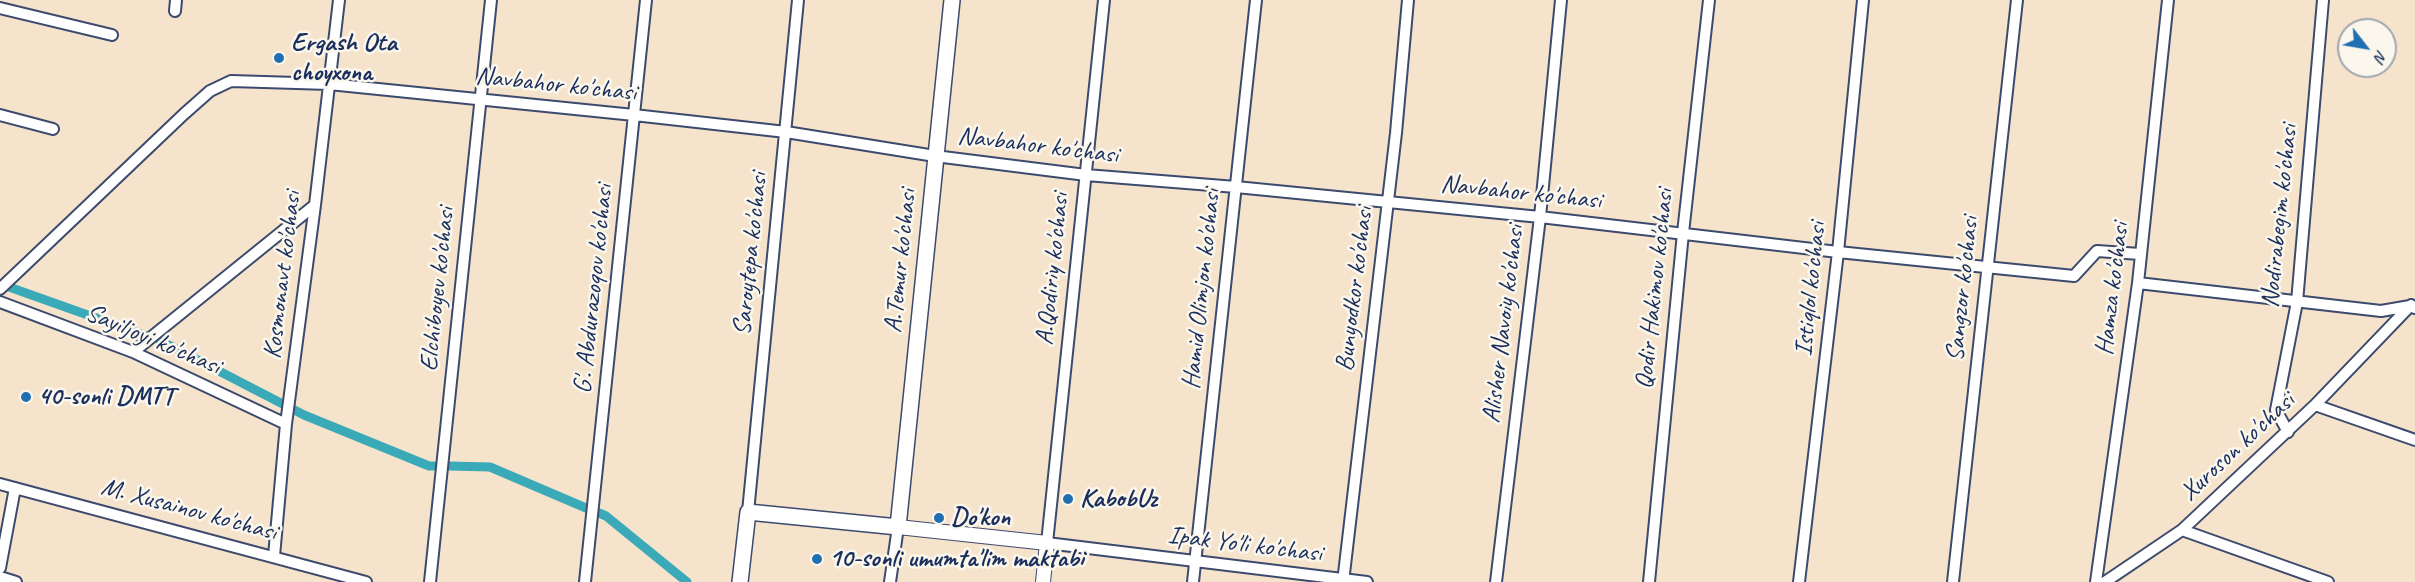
<!DOCTYPE html>
<style>
body{margin:0}
#map{position:relative;width:2415px;height:582px;overflow:hidden;background:#f6e3cb;font-family:Caveat,sans-serif}
canvas{display:block}
.north{position:absolute;left:2337px;top:18px;width:60px;height:60px;box-sizing:border-box;background:#fbf7ec;border:2px solid #a1a7b3;border-radius:50%;rotate:121deg;font-size:16px;font-weight:700;line-height:24px;text-align:center;color:#1b2f5e}
.north::after{content:'';display:block;margin:auto;width:21px;height:27px;background:#1f6fb2;clip-path:polygon(50% 0,100% 100%,50% 72%,0 100%)}
</style>
<div id="map">
<canvas width="2415" height="582"></canvas>
<div class="north">N</div>
</div>
<script>
const c = document.querySelector('canvas').getContext('2d');
c.lineJoin = 'round';
function poly(rows) {
  const path = new Path2D();
  for (const r of rows) {
    path.moveTo(r[0], r[1]);
    for (let i = 2; i < r.length; i += 2) path.lineTo(r[i], r[i + 1]);
  }
  return path;
}
function strokePath(path, color, width, dash) {
  c.strokeStyle = color;
  c.lineWidth = width;
  c.lineCap = dash ? 'butt' : 'round';
  c.setLineDash(dash || []);
  c.stroke(path);
}
function label(font, color, halo, rows, align = 'center') {
  c.font = font + ' Caveat,sans-serif';
  c.lineWidth = 5;
  c.setLineDash([]);
  c.textBaseline = 'middle';
  c.strokeStyle = halo;
  c.fillStyle = color;
  for (const [text, x, y, turn = 0] of rows) {
    c.save();
    c.translate(x, y);
    c.rotate((+turn || 0) * Math.PI / 180);
    c.textAlign = isNaN(turn) ? turn : align;
    if (halo) c.strokeText(text, 0, 0);
    c.fillText(text, 0, 0);
    c.restore();
  }
}
const canal = poly([
 [9,287,144,335],
 [159,340,304,415,429,466,435,466],
 [449,466,490,467,586,508],
 [599,513,606,516,687,582]
]);
const minor = poly([
 [1104,0,1047,543,1367,582],
 [0,8,112,35],
 [175,11,176,0],
 [0,115,53,129],
 [2138,283,2381,311,2410,306,2415,308],
 [0,289,184,114,210,91,231,81,329,84,634,115,786,132,935,156,1086,175,1236,187,1540,217,1838,252,2074,276,2097,251,2140,254],
 [0,302,133,352,286,424],
 [133,352,315,205],
 [2315,405,2411,305],
 [2288,432,2276,410,2297,302,2323,0],
 [0,484,366,582],
 [748,512,798,0],
 [2182,530,2328,582],
 [274,556,286,424,315,205,339,0],
 [0,568,15,488],
 [0,577,16,582],
 [430,582,491,0],
 [585,582,646,0],
 [890,582,898,527],
 [1193,582,1256,0],
 [1343,582,1396,133,1408,0],
 [1496,582,1540,217,1561,0],
 [1649,582,1683,233,1709,0],
 [1799,582,1838,252,1863,0],
 [1953,582,2017,0],
 [2096,582,2138,283,2168,0],
 [2105,582,2182,530,2315,405,2415,440]
]);
const tertiary = poly([
 [898,527,1047,543,1043,582]
]);
const secondary = poly([
 [740,582,748,512,898,527,952,0]
]);
const markers = [
 [279,58,6,"#1f6fb2"],
 [26,397,6,"#1f6fb2"],
 [1068,499,6,"#1f6fb2"],
 [939,518,6,"#1f6fb2"],
 [817,559,6,"#1f6fb2"]
];
const poiNames = [
 ["Ergash Ota",291,43],
 ["choyxona",291,73],
 ["40-sonli DMTT",38,397],
 ["KabobUz",1080,499],
 ["Do'kon",951,518],
 ["10-sonli umumta'lim maktabi",829,559]
];
const streetNames = [
 ["Navbahor ko'chasi",556,85,6],
 ["Navbahor ko'chasi",1038,146,7],
 ["Navbahor ko'chasi",1521,193,6],
 ["Nodirabegim ko'chasi",2280,216,-84],
 ["Saroytepa ko'chasi",751,254,-84],
 ["A.Temur ko'chasi",901,261,-84],
 ["A.Qodiriy ko'chasi",1053,269,-84],
 ["Kosmonavt ko'chasi",283,275,-83],
 ["Elchiboyev ko'chasi",438,289,-84],
 ["G'. Abdurazoqov ko'chasi",594,289,-84],
 ["Hamid Olimjon ko'chasi",1202,289,-84],
 ["Bunyodkor ko'chasi",1355,289,-83],
 ["Qodir Hakimov ko'chasi",1655,289,-84],
 ["Istiqlol ko'chasi",1811,289,-84],
 ["Sangzor ko'chasi",1963,289,-84],
 ["Hamza ko'chasi",2113,289,-83],
 ["Alisher Navoiy ko'chasi",1504,324,-83],
 ["Sayiljoyi ko'chasi",153,340,23],
 ["Xuroson ko'chasi",2238,447,-43],
 ["M. Xusainov ko'chasi",189,510,15],
 ["Ipak Yo'li ko'chasi",1245,545,7]
];
strokePath(canal, '#3baab8', 9);
strokePath(minor, '#3c4a6e', 14);
strokePath(tertiary, '#3c4a6e', 16);
strokePath(secondary, '#3c4a6e', 18);
strokePath(minor, '#fff', 10);
strokePath(tertiary, '#fff', 14);
strokePath(secondary, '#fff', 15);
for (const [x, y, r, color] of markers) {
  const dot = new Path2D();
  dot.arc(x, y, r, 0, 2 * Math.PI);
  c.fillStyle = color;
  c.fill(dot);
  strokePath(dot, '#fbf7ec', 2);
}
label('bold 26px', '#1b2f5e', '#fbf7ec', poiNames, 'left');
label('26px', '#1b2f5e', '#fbf7ec', streetNames);
</script>
